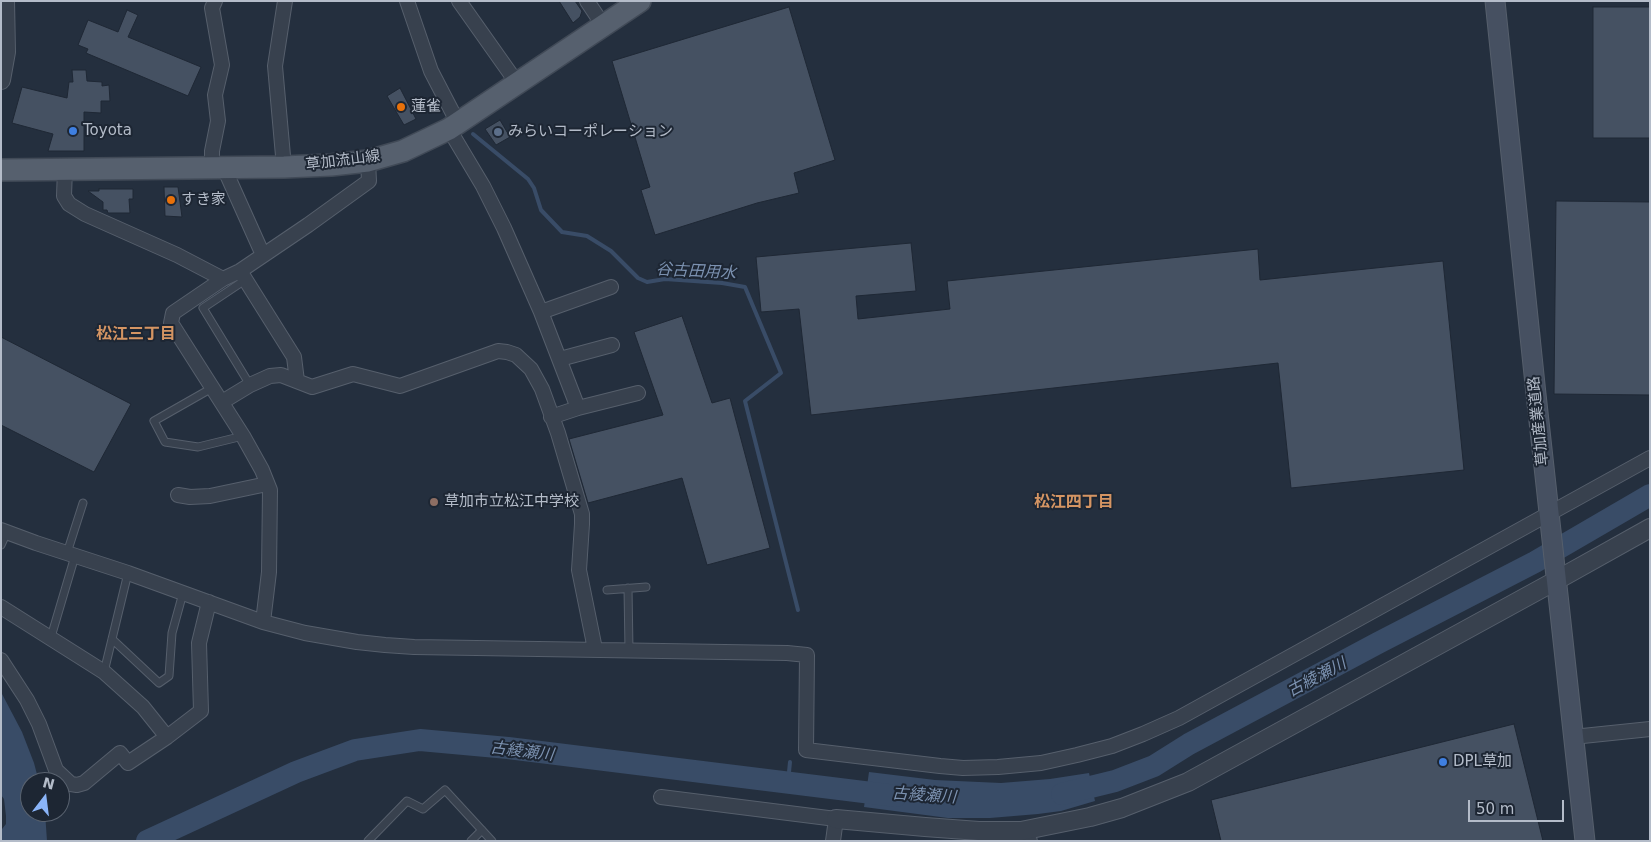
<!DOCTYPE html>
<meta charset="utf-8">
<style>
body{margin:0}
#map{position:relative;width:1651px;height:842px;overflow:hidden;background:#242f3e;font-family:"DejaVu Sans",sans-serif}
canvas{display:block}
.frame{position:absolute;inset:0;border:2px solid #b4bcc9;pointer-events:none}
.north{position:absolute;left:20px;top:772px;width:50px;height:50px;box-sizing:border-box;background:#1d2633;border:1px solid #59626f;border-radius:50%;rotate:15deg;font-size:14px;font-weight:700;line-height:20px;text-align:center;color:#b4bcc9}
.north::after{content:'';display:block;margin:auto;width:18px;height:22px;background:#8ab4f8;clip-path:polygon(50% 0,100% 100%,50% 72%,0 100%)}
.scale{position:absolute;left:1468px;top:800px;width:96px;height:22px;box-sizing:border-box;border:2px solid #b4bcc9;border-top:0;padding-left:6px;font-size:15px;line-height:18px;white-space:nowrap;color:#b4bcc9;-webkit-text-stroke:4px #1d2633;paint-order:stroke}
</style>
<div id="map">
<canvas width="1651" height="842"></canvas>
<div class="frame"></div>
<div class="north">N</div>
<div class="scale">50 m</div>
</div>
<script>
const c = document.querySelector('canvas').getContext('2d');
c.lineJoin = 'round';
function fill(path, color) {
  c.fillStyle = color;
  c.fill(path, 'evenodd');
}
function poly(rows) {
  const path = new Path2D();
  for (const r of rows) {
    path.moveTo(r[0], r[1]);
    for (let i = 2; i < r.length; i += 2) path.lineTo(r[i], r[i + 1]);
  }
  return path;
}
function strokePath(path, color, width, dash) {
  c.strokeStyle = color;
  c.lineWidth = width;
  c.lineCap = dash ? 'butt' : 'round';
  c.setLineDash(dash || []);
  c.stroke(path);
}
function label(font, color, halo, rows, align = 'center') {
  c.font = font + ' "DejaVu Sans","Noto Sans JP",sans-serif';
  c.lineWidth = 4;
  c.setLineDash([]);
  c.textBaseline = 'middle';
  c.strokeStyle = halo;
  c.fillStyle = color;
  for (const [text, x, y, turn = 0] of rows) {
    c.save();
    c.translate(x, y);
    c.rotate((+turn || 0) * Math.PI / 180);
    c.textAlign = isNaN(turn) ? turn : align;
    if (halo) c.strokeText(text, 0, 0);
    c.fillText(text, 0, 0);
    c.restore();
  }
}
const water = poly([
 [1,692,22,732,34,763,39,782,30,782,30,812,45,812,47,841,2,841,2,829,6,824,6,816,4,799,1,795],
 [869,772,935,780,1001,783,1050,779,1089,773,1095,801,1061,811,1038,814,990,818,948,818,864,807]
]);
const stream = poly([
 [473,134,528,179,534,188,541,210,562,232,587,236,611,251,638,278,647,282,665,279,722,283,745,287,781,373,745,401,798,610],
 [788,782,790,762]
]);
const river = poly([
 [1062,794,1115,781,1154,766,1189,744,1378,643,1535,562,1650,495],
 [147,841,296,772,355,750,420,740,508,748,896,796]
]);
const building = poly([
 [559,1,575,1,582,11,580,17,573,23,559,1],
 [789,7,835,160,794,173,799,193,757,203,655,235,641,190,650,187,612,61,789,7],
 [1593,7,1650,7,1650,138,1593,138,1593,7],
 [127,10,138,15,128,37,201,67,188,96,86,53,88,49,78,45,88,20,118,32,127,10],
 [72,70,86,70,87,81,102,82,102,86,109,85,110,101,101,101,101,113,84,112,84,151,48,151,53,134,12,123,22,87,67,98,69,82,73,82,72,70],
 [400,88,416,119,404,125,387,96,400,88],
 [500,120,510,137,496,145,485,129,500,120],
 [164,187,178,187,182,217,165,216,164,187],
 [99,189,133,189,133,199,129,199,130,213,108,213,107,210,103,210,103,202,88,191,99,191,99,189],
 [1556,201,1650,202,1650,395,1554,394,1556,201],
 [911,243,916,291,856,296,858,319,950,309,947,281,1258,249,1260,280,1443,261,1464,470,1291,488,1278,363,811,415,799,309,761,312,756,257,911,243],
 [682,316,712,403,730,398,770,548,707,565,682,478,588,503,569,439,663,415,634,332,682,316],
 [1,337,131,404,94,472,1,425,1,337],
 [1514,724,1543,841,1221,841,1211,800,1514,724]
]);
const service = poly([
 [245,280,203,308,250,385],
 [212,388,154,421,165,442,198,447,243,436],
 [1,545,7,532],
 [67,553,83,503],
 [628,588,629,650],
 [607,590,646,587],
 [51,637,75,556],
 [112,639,159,683,169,676,172,633,183,593],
 [104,672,128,573],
 [368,841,407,801,423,809,445,790,492,841],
 [471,841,482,830]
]);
const minor = poly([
 [407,1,431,71,458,123],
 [459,1,517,83],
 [587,1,603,25],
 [449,129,483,186,504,228,541,312,578,408],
 [284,167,275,66,285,1],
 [212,168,212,151,218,121,215,95,222,65,212,8,215,1],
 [224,168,263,255],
 [65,169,64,196,69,204,85,214,177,255,223,279],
 [240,271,294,357,297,381],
 [541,312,611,287],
 [560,359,612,345],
 [222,402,250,385,270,376,281,375,312,387,353,374,400,386,498,351,507,352,516,355,531,369,542,389,558,433,582,514,582,524,579,570,595,649],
 [551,417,578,408,638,393],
 [178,495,190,497,210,496,267,484],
 [1,530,36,543,128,573,263,622,305,633,357,642,385,645,414,647,787,653,807,655,806,750,940,766,963,768,998,767,1041,763,1077,755,1112,746,1143,734,1179,718,1650,458],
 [1,607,104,672,143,707,167,737],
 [263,622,269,572,270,490,262,470,243,436,171,323,173,313,223,279,240,271,308,225,369,181,368,161],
 [1,660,27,700,39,724,56,770,71,784,77,785,84,783,120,753,128,763,167,737,201,711,199,643,209,602],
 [1573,737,1650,729],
 [661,797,836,819,833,841],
 [1015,841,1021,831,1030,841]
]);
const tertiary = poly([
 [1,80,6,52,5,1],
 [836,819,925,827,979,831,1021,831,1090,817,1122,808,1188,782,1557,580,1650,528]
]);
const secondary = poly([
 [1495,1,1536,394,1585,841]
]);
const primary = poly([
 [1,170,284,167,331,165,368,161,403,151,449,129,640,1]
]);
const markers = [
 [401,107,5,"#e8710a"],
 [73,131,5,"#3f7fe0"],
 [498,132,5,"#5c6f8a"],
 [171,200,5,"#e8710a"],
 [434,502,5,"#8d6e63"],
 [1443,762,5,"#3f7fe0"]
];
const poiNames = [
 ["蓮雀",411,107],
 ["Toyota",83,131],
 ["みらいコーポレーション",508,132],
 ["すき家",181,200],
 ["草加市立松江中学校",444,502],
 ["DPL草加",1453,762]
];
const streetNames = [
 ["草加流山線",343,161,-7],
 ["草加産業道路",1539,421,-96]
];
const waterNames = [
 ["谷古田用水",696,272,3],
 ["古綾瀬川",1317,678,-28],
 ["古綾瀬川",522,752,7],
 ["古綾瀬川",924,796,4]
];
const neighbourhoodNames = [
 ["松江三丁目",136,335],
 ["松江四丁目",1074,503]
];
fill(water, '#394c67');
strokePath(stream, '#394c67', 4);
strokePath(river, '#394c67', 22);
fill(building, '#455162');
strokePath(building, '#1f2835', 1);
strokePath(service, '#565f6c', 9);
strokePath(minor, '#565f6c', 16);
strokePath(tertiary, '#565f6c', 20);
strokePath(secondary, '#565f6c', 21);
strokePath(primary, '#414a57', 24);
strokePath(service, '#38414e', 7);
strokePath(minor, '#38414e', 14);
strokePath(tertiary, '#38414e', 18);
strokePath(secondary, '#465061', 19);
strokePath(primary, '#56606e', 21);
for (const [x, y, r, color] of markers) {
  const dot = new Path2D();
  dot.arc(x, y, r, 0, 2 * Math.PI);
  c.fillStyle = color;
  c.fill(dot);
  strokePath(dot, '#1d2633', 2);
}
label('15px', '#b4bcc9', '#1d2633', poiNames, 'left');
label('15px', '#b4bcc9', '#1d2633', streetNames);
label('italic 16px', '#7c92b1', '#1d2633', waterNames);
label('bold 16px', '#d59563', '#1d2633', neighbourhoodNames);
</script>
